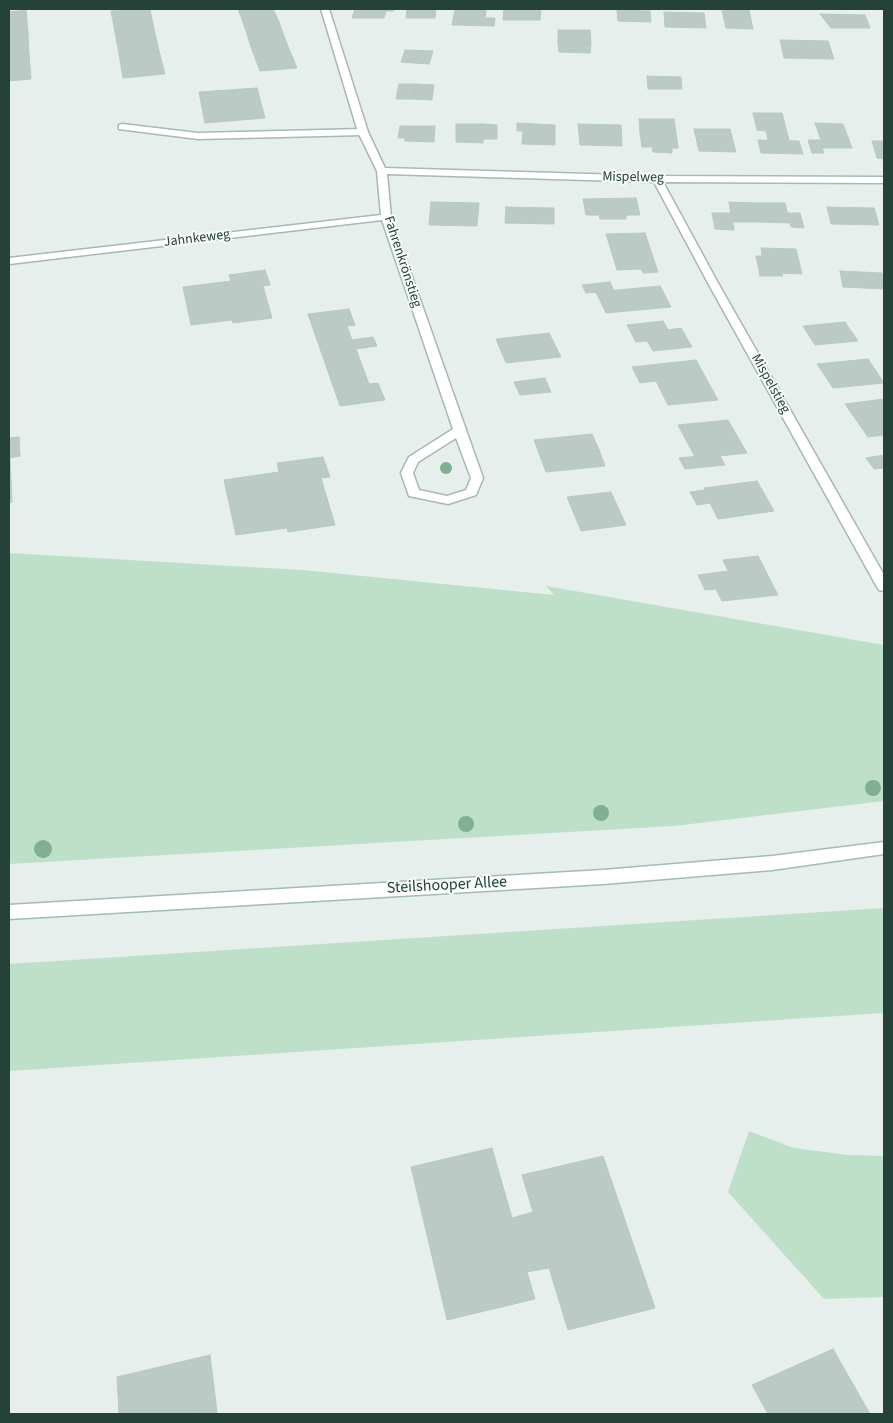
<!DOCTYPE html>
<meta charset="utf-8">
<style>
body{margin:0}
#map{position:relative;width:893px;height:1423px;overflow:hidden;background:#e6efeb;font-family:"Source Sans 3",sans-serif}
canvas{display:block}
.frame{position:absolute;inset:0;border:10px solid #24423a;pointer-events:none}
</style>
<div id="map">
<canvas width="893" height="1423"></canvas>
<div class="frame"></div>
</div>
<script>
const c = document.querySelector('canvas').getContext('2d');
c.lineJoin = 'round';
function fill(path, color) {
  c.fillStyle = color;
  c.fill(path, 'evenodd');
}
function poly(rows) {
  const path = new Path2D();
  for (const r of rows) {
    path.moveTo(r[0], r[1]);
    for (let i = 2; i < r.length; i += 2) path.lineTo(r[i], r[i + 1]);
  }
  return path;
}
function strokePath(path, color, width, dash) {
  c.strokeStyle = color;
  c.lineWidth = width;
  c.lineCap = dash ? 'butt' : 'round';
  c.setLineDash(dash || []);
  c.stroke(path);
}
function label(font, color, halo, rows, align = 'center') {
  c.font = font + ' "Source Sans 3",sans-serif';
  c.lineWidth = 4;
  c.setLineDash([]);
  c.textBaseline = 'middle';
  c.strokeStyle = halo;
  c.fillStyle = color;
  for (const [text, x, y, turn = 0] of rows) {
    c.save();
    c.translate(x, y);
    c.rotate((+turn || 0) * Math.PI / 180);
    c.textAlign = isNaN(turn) ? turn : align;
    if (halo) c.strokeText(text, 0, 0);
    c.fillText(text, 0, 0);
    c.restore();
  }
}
const green = poly([
 [9,553,302,570,554,595,546,586,884,645,884,801,674,826,9,864],
 [884,908,884,1013,9,1071,9,964],
 [749,1131,794,1148,848,1155,884,1156,884,1297,824,1299,728,1192]
]);
const building = poly([
 [150,9,154,29,115,32,111,11,150,9],
 [238,9,273,9,279,22,244,25,238,9],
 [355,9,394,9,394,11,386,11,384,18,352,18,355,9],
 [407,9,436,9,435,18,406,18,407,9],
 [455,9,486,10,485,18,495,18,494,26,452,25,455,9],
 [504,9,541,9,540,20,503,20,504,9],
 [26,10,28,32,9,33,9,12,26,10],
 [617,10,650,11,651,22,618,21,617,10],
 [722,10,749,10,753,29,726,28,722,10],
 [664,12,704,13,706,28,665,27,664,12],
 [820,14,865,15,870,28,831,28,820,14],
 [279,22,287,44,251,47,244,25,279,22],
 [154,29,159,51,119,54,115,32,154,29],
 [558,30,590,30,591,43,558,42,558,30],
 [28,32,29,54,9,56,9,33,28,32],
 [780,40,828,41,834,59,784,58,780,40],
 [558,42,591,43,590,53,559,52,558,42],
 [287,44,297,68,260,71,251,47,287,44],
 [405,50,433,51,429,64,401,62,405,50],
 [159,51,165,74,123,78,119,54,159,51],
 [29,54,31,79,9,81,9,56,29,54],
 [647,76,681,77,682,89,648,89,647,76],
 [399,84,416,84,414,99,396,99,399,84],
 [416,84,434,85,432,100,414,99,416,84],
 [257,88,265,118,205,123,199,92,257,88],
 [753,113,782,113,789,140,768,140,766,131,757,130,753,113],
 [639,119,674,119,676,133,640,133,639,119],
 [517,123,555,125,555,145,522,144,523,131,517,131,517,123],
 [815,123,843,124,852,148,822,148,824,153,812,153,808,140,821,140,815,123],
 [456,124,483,124,483,143,456,142,456,124],
 [483,124,497,125,497,139,483,139,483,124],
 [578,124,621,125,622,146,580,145,578,124],
 [400,126,435,126,434,142,405,141,405,138,398,138,400,126],
 [694,129,730,129,736,152,699,151,694,129],
 [640,133,676,133,678,148,672,148,672,153,653,152,652,147,642,147,640,133],
 [758,140,799,141,803,154,761,153,758,140],
 [872,141,884,141,884,159,877,158,872,141],
 [636,198,640,215,626,215,626,219,600,219,599,215,586,215,583,199,636,198],
 [431,202,479,203,477,226,429,225,431,202],
 [729,202,756,203,760,222,732,222,729,202],
 [756,203,785,203,790,223,760,222,756,203],
 [506,207,554,208,554,224,505,223,506,207],
 [827,207,874,208,879,225,831,224,827,207],
 [712,213,731,213,734,230,715,229,712,213],
 [788,213,800,213,804,228,791,227,788,213],
 [645,233,658,272,643,273,641,269,617,270,606,234,645,233],
 [761,248,796,249,802,274,782,273,783,276,760,276,756,256,762,256,761,248],
 [265,270,270,285,263,286,272,318,233,323,232,320,191,325,183,287,231,281,229,275,265,270],
 [840,271,882,273,884,289,843,287,840,271],
 [610,282,614,291,586,293,582,285,610,282],
 [660,286,671,307,606,313,596,292,660,286],
 [349,309,355,325,347,326,352,340,373,337,377,346,356,349,369,384,378,383,385,400,340,406,308,314,349,309],
 [663,321,668,330,681,328,692,347,653,351,647,341,636,342,627,325,663,321],
 [845,322,858,341,815,345,803,326,845,322],
 [549,333,561,357,506,363,496,339,549,333],
 [868,359,884,383,833,388,817,364,868,359],
 [696,360,718,400,668,405,656,381,640,383,632,367,696,360],
 [545,378,551,392,520,395,514,382,545,378],
 [884,399,884,435,868,437,845,404,884,399],
 [728,420,747,453,720,456,719,454,695,457,678,425,728,420],
 [592,434,599,450,540,456,534,440,592,434],
 [19,437,20,456,10,458,12,502,9,503,9,438,19,437],
 [599,450,605,466,546,472,540,456,599,450],
 [719,454,725,465,685,469,679,458,719,454],
 [884,455,884,468,874,469,866,458,884,455],
 [323,457,330,477,321,478,335,525,288,532,287,528,236,535,224,480,279,472,277,463,323,457],
 [757,481,774,511,718,519,710,503,697,505,690,492,705,490,704,488,757,481],
 [611,492,626,525,581,531,567,497,611,492],
 [758,556,778,595,722,601,716,589,705,590,698,575,728,571,723,560,758,556],
 [492,1148,512,1218,533,1212,522,1175,603,1156,655,1308,568,1330,549,1268,527,1272,535,1299,447,1320,411,1167,492,1148],
 [833,1349,870,1414,768,1414,752,1385,833,1349],
 [210,1355,216,1404,175,1414,119,1414,117,1377,210,1355],
 [216,1404,217,1414,175,1414,216,1404]
]);
const service = poly([
 [122,124,198,133,363,129,368,132,363,135,198,139,119,129,119,125,122,124]
]);
const minor = poly([
 [321,9,329,9,368,132,385,168,657,176,884,177,884,183,663,182,718,283,884,575,884,591,879,590,877,587,708,283,654,182,387,174,391,217,483,478,476,495,448,504,409,496,401,473,409,457,453,429,382,220,9,264,9,258,381,215,377,171,358,132,321,9],
 [456,438,471,478,466,490,447,496,419,490,413,473,418,462,456,438]
]);
const secondary = poly([
 [884,842,884,854,772,870,603,884,9,919,9,905,603,870,772,856,884,842]
]);
const trees = [
 [446,468,6],
 [873,788,8],
 [601,813,8],
 [466,824,8],
 [43,849,9]
];
const farStreetnames = [
 ["Mispelweg",633,178,1],
 ["Jahnkeweg",197,239,-7],
 ["Fahrenkrönstieg",402,262,72],
 ["Mispelstieg",770,384,61]
];
const streetNames = [
 ["Steilshooper Allee",447,886,-3]
];
fill(green, '#bfe0c8');
fill(building, '#bbcac4');
strokePath(building, '#b8c9c2', 1);
strokePath(service, '#a8b8b2', 3);
strokePath(minor, '#a8b8b2', 3);
strokePath(secondary, '#a4bbb3', 3);
fill(service, '#fff');
fill(minor, '#fff');
fill(secondary, '#fff');
c.fillStyle = '#80af93';
for (const [x, y, r] of trees) {
  c.beginPath();
  c.arc(x, y, r, 0, 2 * Math.PI);
  c.fill();
}
label('14px', '#24423a', '#f7fbf9', farStreetnames);
label('16px', '#24423a', '#f7fbf9', streetNames);
</script>
